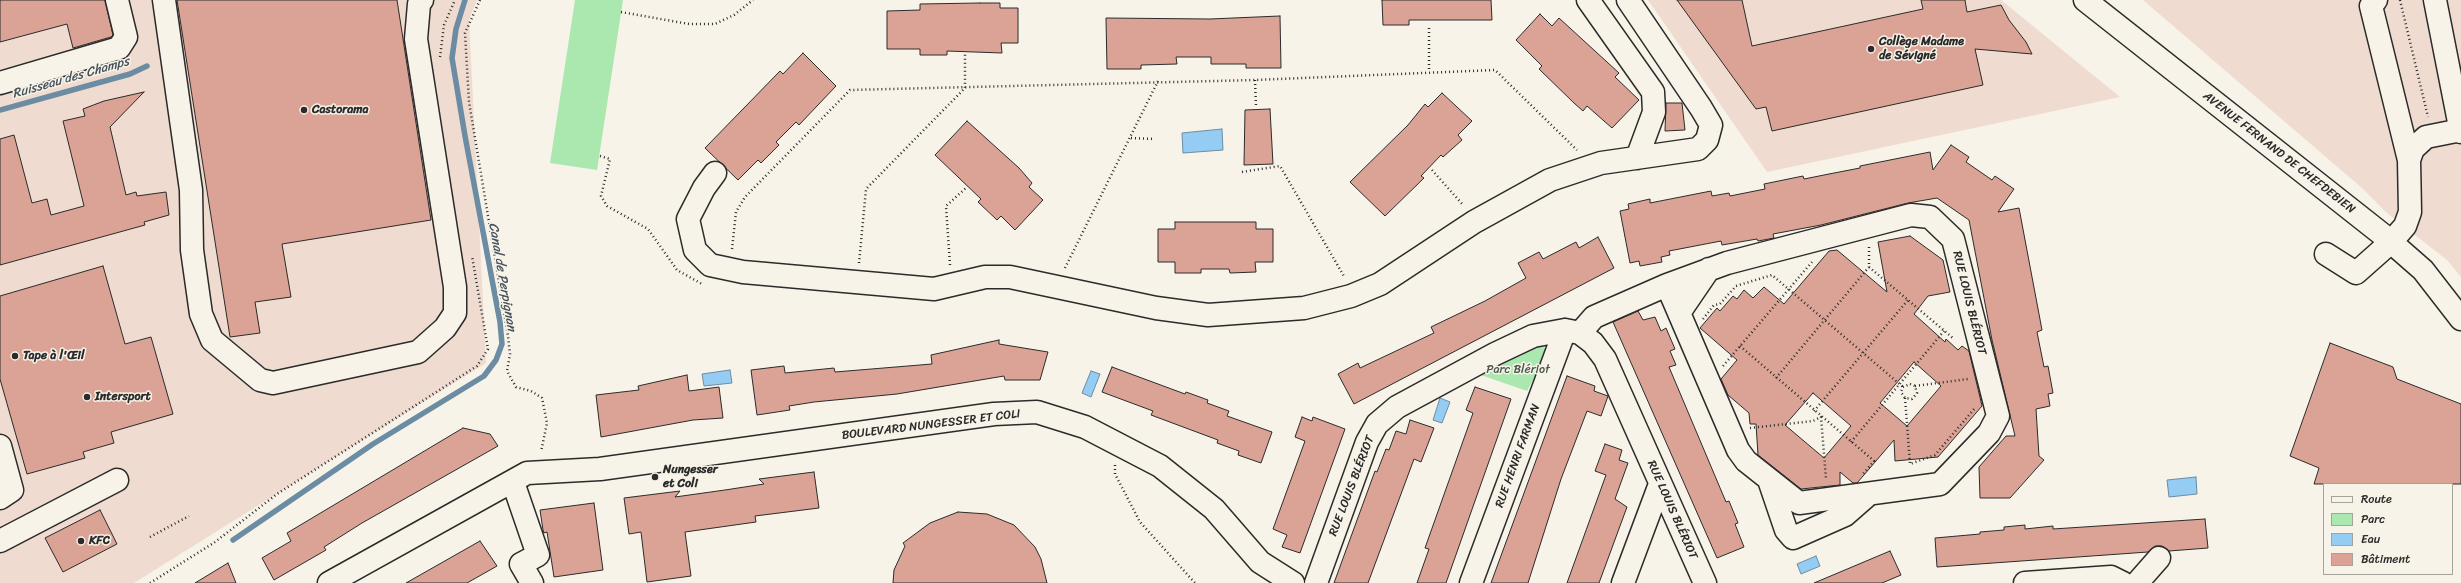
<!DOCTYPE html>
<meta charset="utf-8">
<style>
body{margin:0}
#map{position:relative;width:2461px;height:583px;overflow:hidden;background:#f7f3e8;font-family:Sriracha,sans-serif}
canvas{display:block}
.legend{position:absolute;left:2323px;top:483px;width:130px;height:92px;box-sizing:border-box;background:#f7f3e8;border:1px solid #a5a39c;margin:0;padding:5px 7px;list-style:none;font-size:12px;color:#2b2b2b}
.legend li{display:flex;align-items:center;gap:8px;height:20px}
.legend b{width:20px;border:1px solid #a5a39c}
</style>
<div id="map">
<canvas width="2461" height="583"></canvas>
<ul class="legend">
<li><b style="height:5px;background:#f7f3e8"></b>Route</li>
<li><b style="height:11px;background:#abe8af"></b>Parc</li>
<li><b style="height:11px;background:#95ccf3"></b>Eau</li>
<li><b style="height:11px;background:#dba395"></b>Bâtiment</li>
</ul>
</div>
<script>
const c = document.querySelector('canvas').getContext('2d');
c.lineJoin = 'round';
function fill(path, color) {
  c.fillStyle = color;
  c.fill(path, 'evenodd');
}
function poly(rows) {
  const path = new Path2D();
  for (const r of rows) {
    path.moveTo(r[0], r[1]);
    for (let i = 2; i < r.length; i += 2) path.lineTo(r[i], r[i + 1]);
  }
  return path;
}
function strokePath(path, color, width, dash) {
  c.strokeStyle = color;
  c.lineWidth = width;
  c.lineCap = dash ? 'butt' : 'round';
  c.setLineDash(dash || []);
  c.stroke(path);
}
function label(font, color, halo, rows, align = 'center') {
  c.font = font + ' Sriracha,sans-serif';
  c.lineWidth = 3;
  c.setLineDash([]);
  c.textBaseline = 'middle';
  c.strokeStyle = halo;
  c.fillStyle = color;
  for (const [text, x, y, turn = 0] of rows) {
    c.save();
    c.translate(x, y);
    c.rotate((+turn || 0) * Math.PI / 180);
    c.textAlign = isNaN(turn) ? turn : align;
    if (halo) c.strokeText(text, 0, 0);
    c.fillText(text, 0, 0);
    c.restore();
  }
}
const built = poly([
 [0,0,477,0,469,20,486,363,134,583,0,583],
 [1648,0,2001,0,2120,97,1767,172],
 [2143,0,2461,0,2461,277,2447,260,2387,213,2362,188]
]);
const green = poly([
 [575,0,623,0,597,170,550,163],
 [1534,341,1549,351,1527,391,1478,374]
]);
const water = poly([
 [1222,129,1223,150,1183,153,1182,133,1222,129],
 [730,370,732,383,704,386,702,374,730,370],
 [1091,371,1100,374,1091,397,1082,393,1091,371],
 [1440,398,1450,402,1442,423,1433,420,1440,398],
 [2196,477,2197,494,2169,497,2167,480,2196,477],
 [1816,556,1820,566,1801,574,1797,564,1816,556]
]);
const stream = poly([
 [0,110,130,74,147,66],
 [233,540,373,444,484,376,496,360,502,344,500,322,465,136,452,58,456,29,465,0]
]);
const building = poly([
 [0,0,105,0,113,35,111,37,73,48,67,24,0,42,0,0],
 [177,0,397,0,431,220,282,244,291,297,255,302,260,333,230,337,177,0],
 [1382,0,1491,0,1492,20,1409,20,1409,25,1383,25,1382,0],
 [1677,0,1742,0,1752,46,1923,9,1921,0,1965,0,1967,12,2001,5,2009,20,2026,42,2032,54,1975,49,1983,85,1772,131,1766,107,1756,109,1677,0],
 [980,3,1000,3,1000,8,1018,8,1018,43,1001,43,1002,53,947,51,947,55,920,55,920,49,887,49,887,11,920,10,920,4,980,3],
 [1540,14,1552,26,1559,18,1619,73,1615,77,1639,100,1612,128,1587,106,1583,111,1574,103,1539,69,1542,66,1516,40,1540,14],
 [1280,16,1281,68,1246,68,1246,64,1211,64,1211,57,1176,57,1177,64,1141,65,1141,69,1107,69,1106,18,1210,19,1280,16],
 [803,53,836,86,799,125,796,122,776,142,779,145,761,163,758,160,738,180,705,148,780,71,783,74,803,53],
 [144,92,110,127,126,195,136,192,137,196,166,192,169,215,144,222,145,225,0,265,0,139,14,135,32,203,47,199,51,215,84,206,63,121,85,116,83,109,104,101,144,92],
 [1442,93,1472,121,1458,135,1462,140,1443,157,1441,155,1421,176,1424,178,1385,216,1350,182,1408,125,1425,104,1428,107,1442,93],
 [1666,103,1682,103,1685,130,1665,131,1666,103],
 [1270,109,1273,164,1244,165,1245,110,1270,109],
 [967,121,1019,168,1032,183,1029,187,1043,200,1015,230,1001,216,997,220,978,202,981,199,935,155,967,121],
 [1951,145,1969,157,1966,162,1992,180,1995,176,2014,189,1998,212,2019,208,2042,330,2037,332,2044,367,2048,366,2053,393,2048,394,2050,406,2036,409,2039,456,2044,460,2010,498,1980,498,1979,467,2006,436,2015,436,1992,340,1969,220,1937,198,1908,203,1821,225,1773,234,1774,238,1769,239,1758,241,1757,239,1722,245,1721,241,1669,251,1670,255,1661,257,1662,262,1640,266,1639,261,1630,263,1620,211,1629,209,1628,204,1650,199,1650,203,1711,191,1712,196,1729,193,1730,196,1765,189,1764,184,1803,176,1804,179,1829,174,1860,168,1860,166,1930,152,1933,170,1951,145],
 [1175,222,1256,222,1256,229,1273,229,1273,262,1255,262,1256,272,1230,273,1229,269,1201,269,1201,273,1175,273,1175,262,1158,262,1158,229,1175,229,1175,222],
 [1910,236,1943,260,1950,292,1928,296,1914,314,1945,342,1946,339,1958,350,1962,346,1969,351,1982,406,1938,457,1895,461,1894,440,1857,483,1853,483,1840,472,1840,485,1801,489,1758,455,1756,424,1750,424,1749,413,1728,395,1721,379,1737,360,1700,328,1717,308,1720,311,1733,296,1737,299,1744,290,1753,298,1764,287,1784,304,1829,251,1837,250,1887,292,1878,242,1910,236],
 [1914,362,1941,386,1907,426,1880,403,1914,362],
 [1813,393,1851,426,1824,458,1785,425,1813,393],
 [1598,237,1614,268,1354,404,1338,374,1358,363,1360,368,1434,333,1431,327,1485,301,1526,278,1518,263,1539,252,1543,259,1576,242,1579,248,1598,237],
 [103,266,125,344,151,337,173,414,111,432,114,443,83,452,85,458,27,474,0,379,0,296,103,266],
 [1638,311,1643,320,1655,317,1661,331,1666,328,1675,349,1670,351,1676,365,1669,367,1726,502,1729,501,1738,523,1735,524,1744,547,1717,558,1613,322,1638,311],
 [999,340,999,344,1048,352,1040,380,1005,380,1004,376,897,394,814,402,789,406,790,410,757,415,751,370,784,366,785,373,834,368,835,372,932,364,931,355,999,340],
 [2330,343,2393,367,2397,379,2461,404,2461,484,2314,484,2319,468,2290,456,2330,343],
 [1112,367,1185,394,1186,392,1208,400,1207,403,1229,411,1227,416,1272,432,1261,463,1238,455,1239,451,1217,443,1218,440,1151,415,1153,411,1102,392,1112,367],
 [687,375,689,391,719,387,723,418,693,420,601,437,596,395,639,390,638,386,687,375],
 [1567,376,1595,386,1594,391,1608,396,1601,416,1587,411,1561,479,1528,583,1491,583,1567,376],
 [1475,387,1511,399,1446,583,1417,583,1429,549,1425,548,1473,413,1466,410,1475,387],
 [1302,417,1312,421,1313,417,1345,429,1300,553,1282,547,1287,535,1273,529,1305,441,1295,437,1302,417],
 [1410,420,1434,428,1421,462,1414,459,1368,583,1334,583,1375,471,1377,472,1386,449,1389,450,1396,431,1406,434,1410,420],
 [463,428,490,434,498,446,362,523,324,547,326,550,274,580,262,558,291,541,287,533,463,428],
 [1605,444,1622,450,1619,460,1628,463,1615,499,1627,507,1599,583,1567,583,1606,475,1595,471,1605,444],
 [814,472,819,508,755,516,756,522,685,532,691,576,647,582,641,532,629,534,624,498,680,491,675,497,725,490,764,484,759,479,814,472],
 [594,503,603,570,554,577,547,532,544,533,543,530,540,510,594,503],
 [100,510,117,544,63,572,45,538,100,510],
 [958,512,987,514,1014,525,1035,547,1041,559,1047,583,893,583,894,570,905,546,903,543,930,523,958,512],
 [2205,519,2208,548,2169,551,2162,546,2155,546,2148,552,1937,567,1935,538,1980,534,1980,532,2004,530,2004,527,2025,525,2025,529,2053,526,2053,529,2205,519],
 [480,541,497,566,467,583,406,583,480,541],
 [1890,551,1901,575,1882,583,1814,583,1890,551],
 [228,563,236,583,195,583,228,563]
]);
const path = poly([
 [480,0,465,33,469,102,508,336,510,354,507,371,516,387,531,391,542,398,547,423,541,452],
 [2400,0,2428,117],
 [621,12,689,24,715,24,734,15,753,0],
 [1429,28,1429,72],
 [440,57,444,25,455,0],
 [1255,80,1256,106],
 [1131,138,1154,139],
 [600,156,610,159,601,196,607,206,648,229,677,270,702,284],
 [1432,170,1463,205],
 [1242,172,1280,166,1345,278],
 [1869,247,1869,267,1954,339],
 [732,249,736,212,745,197,850,90,1255,80,1495,70,1577,150],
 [859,263,866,189,965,88,965,54],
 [950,265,946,206,967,187],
 [1065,268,1158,81],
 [1703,319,1714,305,1720,304,1736,286,1772,275,1903,387],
 [1740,346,1874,461,1863,474],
 [1723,366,1812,262],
 [1776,378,1869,267],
 [1910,384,1915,386,1917,393,1912,399,1905,398,1901,392,1903,387,1910,384],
 [1915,386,1968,379],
 [1905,398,1910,464,1935,455,1975,408],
 [1814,411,1908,300],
 [1750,428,1813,421,1821,417,1826,479],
 [1851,442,1944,331],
 [1115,465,1115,474,1140,522,1195,583],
 [150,537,189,516],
 [150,583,215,542,277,494,477,366,488,349,472,256]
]);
const minor = poly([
 [164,0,191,190,192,250,201,314,212,340,260,380,273,383,418,352,445,328,455,313,455,287,416,39,419,4,422,0],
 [1588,0,1653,92,1654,112,1637,158],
 [2085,0,2383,235,2423,270,2461,319],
 [2376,0,2371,6,2409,160],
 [2435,0,2461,132],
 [0,83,119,48,126,37,117,0],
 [715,173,704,188,688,219,695,250,710,265,743,272,934,289,985,277,1010,277,1156,308,1208,315,1304,308,1351,296,1380,284,1474,222,1550,180,1601,163,1698,149,1707,140,1711,125,1701,108,1628,0],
 [2326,254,2356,273,2391,242,2405,226,2410,212,2409,160,2413,149,2426,137,2461,130],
 [1679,313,1709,269],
 [1580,333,1594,317,1667,285,1727,263,1911,215,1930,217,1953,239,1998,416,1989,433,1940,484,1799,503,1746,461,1738,450,1667,285],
 [0,446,12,490,0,498],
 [1769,480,1786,530,1793,538,1845,515,1869,494],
 [516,491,538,555,521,564,532,583],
 [0,541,117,480],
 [329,583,527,473,600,469,994,414,1037,412,1085,427,1160,466,1214,509,1260,562,1293,583],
 [1316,583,1367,442,1377,424,1397,407,1495,354,1533,336,1565,330,1580,333,1593,343,1605,359,1705,583],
 [1471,583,1565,330],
 [1623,583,1660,484],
 [2025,583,2111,577,2123,583],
 [2137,583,2159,558]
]);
const markers = [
 [1871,49,4,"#2b2b2b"],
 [304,110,4,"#2b2b2b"],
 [15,356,4,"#2b2b2b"],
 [87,397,4,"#2b2b2b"],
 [655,477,4,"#2b2b2b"],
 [81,541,4,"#2b2b2b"]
];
const poiNames = [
 ["Collège Madame",1879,42],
 ["de Sévigné",1879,56],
 ["Castorama",312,110],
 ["Tape à l'Œil",23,356],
 ["Intersport",95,397],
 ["Nungesser",663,470],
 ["et Coli",663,484],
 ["KFC",89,541]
];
const streetNames = [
 ["AVENUE FERNAND DE CHEFDEBIEN",2279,153,38],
 ["RUE LOUIS BLÉRIOT",1969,303,76],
 ["BOULEVARD NUNGESSER ET COLI",931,425,-7],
 ["RUE HENRI FARMAN",1518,456,-70],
 ["RUE LOUIS BLÉRIOT",1352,486,-69],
 ["RUE LOUIS BLÉRIOT",1672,510,66]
];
const parkNames = [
 ["Parc Blériot",1518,370]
];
const waterNames = [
 ["Ruisseau des Champs",71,78,-16],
 ["Canal de Perpignan",502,277,80]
];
fill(built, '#efdbcf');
fill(green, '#abe8af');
fill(water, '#95ccf3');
strokePath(water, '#6b8ca3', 1);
strokePath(stream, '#6b8ca3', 5.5);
fill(building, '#dba395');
strokePath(building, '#2b2b2b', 1);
strokePath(minor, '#2b2b2b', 25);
strokePath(path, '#2b2b2b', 2.5, [1, 3]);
strokePath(minor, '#f7f3e8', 22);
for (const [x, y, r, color] of markers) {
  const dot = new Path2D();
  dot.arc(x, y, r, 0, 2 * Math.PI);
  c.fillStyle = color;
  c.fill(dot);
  strokePath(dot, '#f7f3e8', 1.5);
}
label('bold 12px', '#2b2b2b', '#f7f3e8', poiNames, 'left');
label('12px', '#2b2b2b', '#f7f3e8', streetNames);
label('12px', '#4b5a4c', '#f7f3e8', parkNames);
label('italic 13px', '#46535d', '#f7f3e8', waterNames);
</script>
